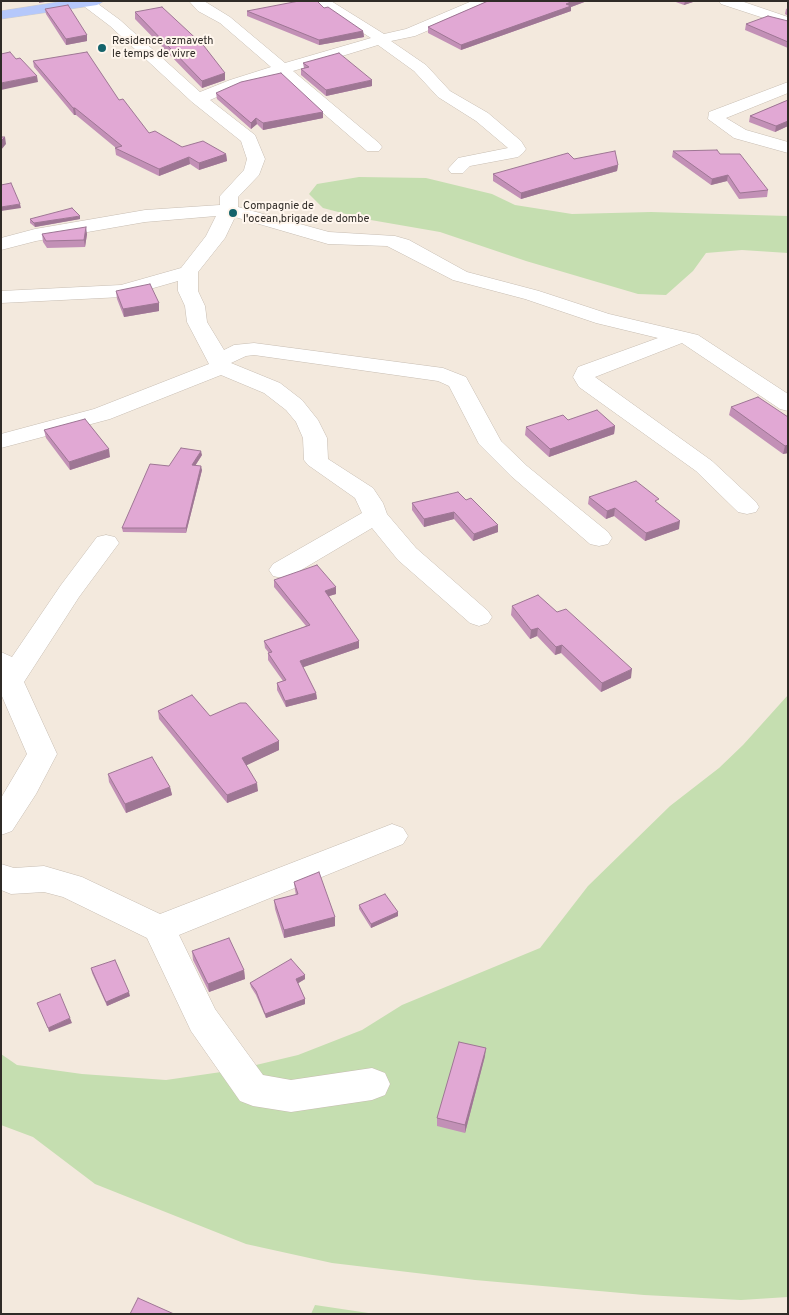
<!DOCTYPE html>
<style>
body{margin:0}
#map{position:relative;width:789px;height:1315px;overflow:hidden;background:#f3e9dd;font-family:Overpass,sans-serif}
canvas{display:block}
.frame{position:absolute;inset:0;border:2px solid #2f2b27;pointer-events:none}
</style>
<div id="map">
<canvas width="789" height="1315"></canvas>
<div class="frame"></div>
</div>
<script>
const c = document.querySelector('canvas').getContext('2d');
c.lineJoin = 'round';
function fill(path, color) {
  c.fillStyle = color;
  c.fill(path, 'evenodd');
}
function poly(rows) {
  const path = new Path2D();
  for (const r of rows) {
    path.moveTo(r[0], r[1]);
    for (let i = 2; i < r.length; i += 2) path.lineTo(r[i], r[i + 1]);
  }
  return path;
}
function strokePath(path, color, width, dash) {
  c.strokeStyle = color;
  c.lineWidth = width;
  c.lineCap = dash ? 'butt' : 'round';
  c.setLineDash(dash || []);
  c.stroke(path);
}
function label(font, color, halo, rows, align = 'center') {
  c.font = font + ' Overpass,sans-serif';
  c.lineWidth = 4;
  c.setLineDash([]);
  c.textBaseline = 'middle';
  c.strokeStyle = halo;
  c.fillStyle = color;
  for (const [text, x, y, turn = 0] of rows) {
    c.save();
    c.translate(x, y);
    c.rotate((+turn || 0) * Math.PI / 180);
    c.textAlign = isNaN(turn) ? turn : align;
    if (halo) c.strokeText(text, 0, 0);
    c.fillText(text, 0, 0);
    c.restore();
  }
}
const green = poly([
 [359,177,426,178,492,194,515,205,572,214,651,212,788,216,788,253,742,250,706,253,693,271,666,295,638,294,526,261,440,232,365,219,323,208,309,194,317,184],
 [788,695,788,1297,741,1300,644,1295,475,1280,332,1263,246,1244,95,1184,33,1137,1,1125,1,1054,17,1065,82,1074,166,1080,235,1070,298,1055,362,1030,402,1005,540,948,588,886,670,806,719,768,743,745],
 [315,1305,375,1314,311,1314]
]);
const minor = poly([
 [77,1,94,1,120,20,200,92,230,80,271,67,220,23,198,11,189,1,204,1,230,17,285,63,371,38,313,1,331,1,384,34,406,29,472,1,492,1,490,4,415,36,391,41,426,65,450,91,488,113,521,141,526,149,523,153,518,157,470,166,463,173,451,173,448,169,458,158,508,148,476,121,438,97,414,71,378,45,293,71,379,143,382,147,379,151,367,151,279,75,242,86,210,100,255,135,265,159,259,175,238,197,238,207,329,232,395,236,409,240,467,272,539,291,609,314,698,335,788,394,788,411,780,409,682,343,595,377,712,461,756,502,759,507,756,512,747,514,738,512,696,471,579,387,573,377,578,367,658,338,596,323,525,299,453,280,387,246,328,244,235,217,225,238,198,272,198,291,205,306,207,322,224,350,234,345,254,343,443,368,466,377,501,441,527,466,608,532,612,538,608,544,599,546,590,544,511,476,479,444,449,386,438,381,254,355,246,356,231,363,280,383,302,400,318,420,327,438,328,459,373,488,383,503,387,514,416,548,488,611,492,617,488,623,479,626,470,623,398,560,372,528,291,576,282,578,273,576,269,570,273,564,362,513,355,498,308,465,304,460,303,438,296,422,286,410,264,393,221,375,110,419,1,448,1,434,94,409,209,364,187,322,185,306,178,291,178,281,122,297,1,303,1,291,121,285,181,268,206,236,216,216,145,222,36,241,1,250,1,238,35,229,145,210,220,205,220,196,244,170,247,159,241,141,192,102,110,26,77,1],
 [719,1,741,1,788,17,788,26,721,4,719,1],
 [788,82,788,93,726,118,746,130,788,142,788,153,734,138,708,119,709,112,788,82],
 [106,535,115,537,119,543,79,597,24,682,57,754,36,794,12,831,1,835,1,798,27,754,1,694,1,652,12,657,61,585,97,537,106,535],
 [392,824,403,828,408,836,403,844,179,935,215,1009,263,1075,291,1080,372,1068,385,1073,390,1084,385,1095,372,1100,291,1112,253,1106,240,1101,191,1031,147,938,63,897,44,892,11,894,1,890,1,864,14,868,44,866,82,877,160,914,392,824]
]);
const major = poly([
 [65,1,104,1,97,5,1,19,1,11,65,1]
]);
const wall = poly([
 [488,1,587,1,571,7,571,11,461,50,428,33,428,27],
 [673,1,696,1,684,5],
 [788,8,788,16,785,14,786,9],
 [45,9,87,35,87,41,66,45,46,14],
 [247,11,363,31,364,37,319,45,247,16],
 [135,12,225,73,225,80,202,88,135,19],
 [788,21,788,48,745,30,746,24],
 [33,61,119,100,149,133,182,147,226,154,227,161,199,170,190,164,159,176,116,155,115,148,116,148,76,115,74,115,34,67],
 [303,63,372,86,326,96,301,75,301,69,304,68],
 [216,93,323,112,323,118,263,130,257,124,251,129,217,99],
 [788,100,788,126,775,132,749,122,750,116],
 [673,151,720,154,768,190,767,197,739,199,727,181,711,185,672,157],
 [574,159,618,165,617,171,521,199,493,181,493,174],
 [30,219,80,219,35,227,30,223],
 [42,234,87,234,85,247,47,248,43,242],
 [116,291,159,303,159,311,124,317,117,299],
 [731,407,788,417,788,453,783,454,729,415],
 [615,426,614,434,549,457,525,435,526,427],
 [44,430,110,457,70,470,46,438],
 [202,455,195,466,202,470,186,533,123,532,122,528,169,466],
 [589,497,658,504,679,529,645,541,614,516,606,519,588,504],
 [466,500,498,532,473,541,454,519,424,527,412,510,412,503],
 [274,580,336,594,329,596,359,648,303,667,316,693,317,699,286,707,277,690,277,683,283,681,268,660,268,653,269,653,265,648,264,641,306,626,274,587],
 [512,606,631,678,601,692,561,653,555,655,537,636,530,639,511,615],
 [158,711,210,716,279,741,279,750,246,765,258,791,227,803,159,719],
 [108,774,170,787,172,795,126,813,109,782],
 [294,882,335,917,335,926,284,938,275,909,274,900,296,895,295,890],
 [359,905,398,912,398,916,371,928,359,909],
 [192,951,244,970,245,979,209,992,193,960],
 [91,968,130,996,107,1006,92,973],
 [305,975,305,979,298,983,305,999,305,1004,266,1018,256,995,251,987,250,983],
 [485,1056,465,1133,437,1126,437,1118]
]);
const shadedWall = poly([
 [39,1,51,1,39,3],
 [573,1,587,1,571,7,571,11,461,50,461,45],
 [685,1,696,1,684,5],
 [363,31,364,37,319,45,319,40],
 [87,35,87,41,66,45,66,39],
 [225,73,225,80,202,88,202,81],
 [37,76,38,82,1,90,1,83],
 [372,80,372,86,326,96,326,90],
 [73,108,75,108,76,115,74,115],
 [323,112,323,118,263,130,263,123],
 [256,118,257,124,251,129,251,123],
 [788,121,788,126,775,132,776,126],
 [5,137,6,144,1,150,1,141],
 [226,154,227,161,199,170,199,163],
 [189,157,190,164,159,176,159,169],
 [618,165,617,171,521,199,521,193],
 [728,175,727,181,711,185,712,179],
 [20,204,21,208,1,211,1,207],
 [80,216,80,219,35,227,34,223],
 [86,227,87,234,85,247,84,240],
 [159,303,159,311,124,317,123,309],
 [615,426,614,434,549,457,550,449],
 [788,445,788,453,783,454,785,446],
 [109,449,110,457,70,470,69,462],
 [201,451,202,455,193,469,192,465],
 [201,466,202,470,186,533,186,528],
 [615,508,614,516,606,519,607,511],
 [454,512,454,519,424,527,424,519],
 [680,521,679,529,645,541,646,533],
 [498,525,498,532,473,541,474,534],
 [336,587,336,594,326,597,325,591],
 [538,628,537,636,530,639,531,630],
 [359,641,359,648,301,668,300,661],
 [562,645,561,653,555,655,556,647],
 [632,669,631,678,601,692,602,683],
 [316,693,317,699,286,707,285,701],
 [279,741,279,750,243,767,242,758],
 [257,783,258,791,227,803,227,795],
 [170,787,172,795,126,813,125,804],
 [398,912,398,916,371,928,371,924],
 [335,917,335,926,284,938,284,930],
 [244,970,245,979,209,992,208,984],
 [305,975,305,979,297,984,296,979],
 [129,992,130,996,107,1006,106,1002],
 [305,999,305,1004,266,1018,265,1014],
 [70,1018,72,1023,49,1032,48,1028],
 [486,1048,485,1056,465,1133,465,1125]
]);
const building = poly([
 [299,1,317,1,324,8,328,7,363,31,319,40,247,11,299,1],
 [488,1,573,1,566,4,571,6,461,45,428,27,488,1],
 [68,5,87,35,66,39,45,9,68,5],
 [162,7,204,46,225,73,202,81,135,12,162,7],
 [768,16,788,21,788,42,746,24,768,16],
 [10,52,16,59,20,58,37,76,1,83,1,54,10,52],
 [87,52,119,100,123,99,149,133,155,131,182,147,203,141,226,154,199,163,189,157,159,169,115,148,122,146,75,108,73,108,33,61,87,52],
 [339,53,372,80,326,90,301,69,309,67,303,63,339,53],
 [281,73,323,112,263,123,256,118,251,123,216,93,241,82,281,73],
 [788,100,788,121,776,126,750,116,788,100],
 [1,137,5,137,1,141,1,137],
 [717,150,720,154,740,154,768,190,740,193,728,175,712,179,673,151,717,150],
 [615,151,618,165,521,193,493,174,568,153,574,159,615,151],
 [11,183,20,204,1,207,1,185,11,183],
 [72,208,80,216,34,223,30,219,72,208],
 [86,227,84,240,46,241,42,234,86,227],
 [150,284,159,303,123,309,116,291,150,284],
 [758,397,788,417,788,445,785,446,731,407,758,397],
 [597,410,615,426,550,449,526,427,563,415,568,420,597,410],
 [85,419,109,449,69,462,44,430,85,419],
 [181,448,201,451,192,465,201,466,186,528,122,528,150,464,169,466,181,448],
 [636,481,659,499,655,501,680,521,646,533,615,508,607,511,589,497,636,481],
 [458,492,466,500,471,498,498,525,474,534,454,512,424,519,412,503,458,492],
 [317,565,336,587,325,591,359,641,300,661,316,693,285,701,277,683,286,680,268,653,272,652,264,641,310,625,274,580,317,565],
 [538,595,557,612,566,609,632,669,602,683,562,645,556,647,538,628,531,630,512,606,538,595],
 [192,695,210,716,240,703,246,703,279,741,242,758,257,783,227,795,158,711,192,695],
 [152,757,170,787,125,804,108,774,152,757],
 [319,872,335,917,284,930,274,900,298,894,294,882,319,872],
 [385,894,398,912,371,924,359,905,385,894],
 [229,938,244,970,208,984,192,951,229,938],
 [291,959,305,975,296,979,305,999,265,1014,256,991,250,983,291,959],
 [115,960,129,992,106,1002,91,968,115,960],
 [60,994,70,1018,48,1028,37,1003,60,994],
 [459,1042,486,1048,465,1125,437,1118,459,1042],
 [138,1298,174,1314,130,1314,138,1298]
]);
const markers = [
 [102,48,5,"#14636b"],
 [233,213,5,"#14636b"]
];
const farPoinames = [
 ["Residence azmaveth",112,42],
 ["le temps de vivre",112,55],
 ["Compagnie de",243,207],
 ["l'ocean,brigade de dombe",243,220]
];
fill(green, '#c5deb0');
strokePath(minor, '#c7bdb2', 1);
strokePath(major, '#cdcccb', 1);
fill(minor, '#fff');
fill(major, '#b5c8fb');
fill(wall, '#c290b6');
fill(shadedWall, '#9e7694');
fill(building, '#e1a8d4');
strokePath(building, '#9e7694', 1);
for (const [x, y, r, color] of markers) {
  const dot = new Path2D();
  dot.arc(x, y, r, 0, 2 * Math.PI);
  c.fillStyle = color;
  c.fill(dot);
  strokePath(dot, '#fff6ed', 2);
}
label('11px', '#2f2b27', '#fff6ed', farPoinames, 'left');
</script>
